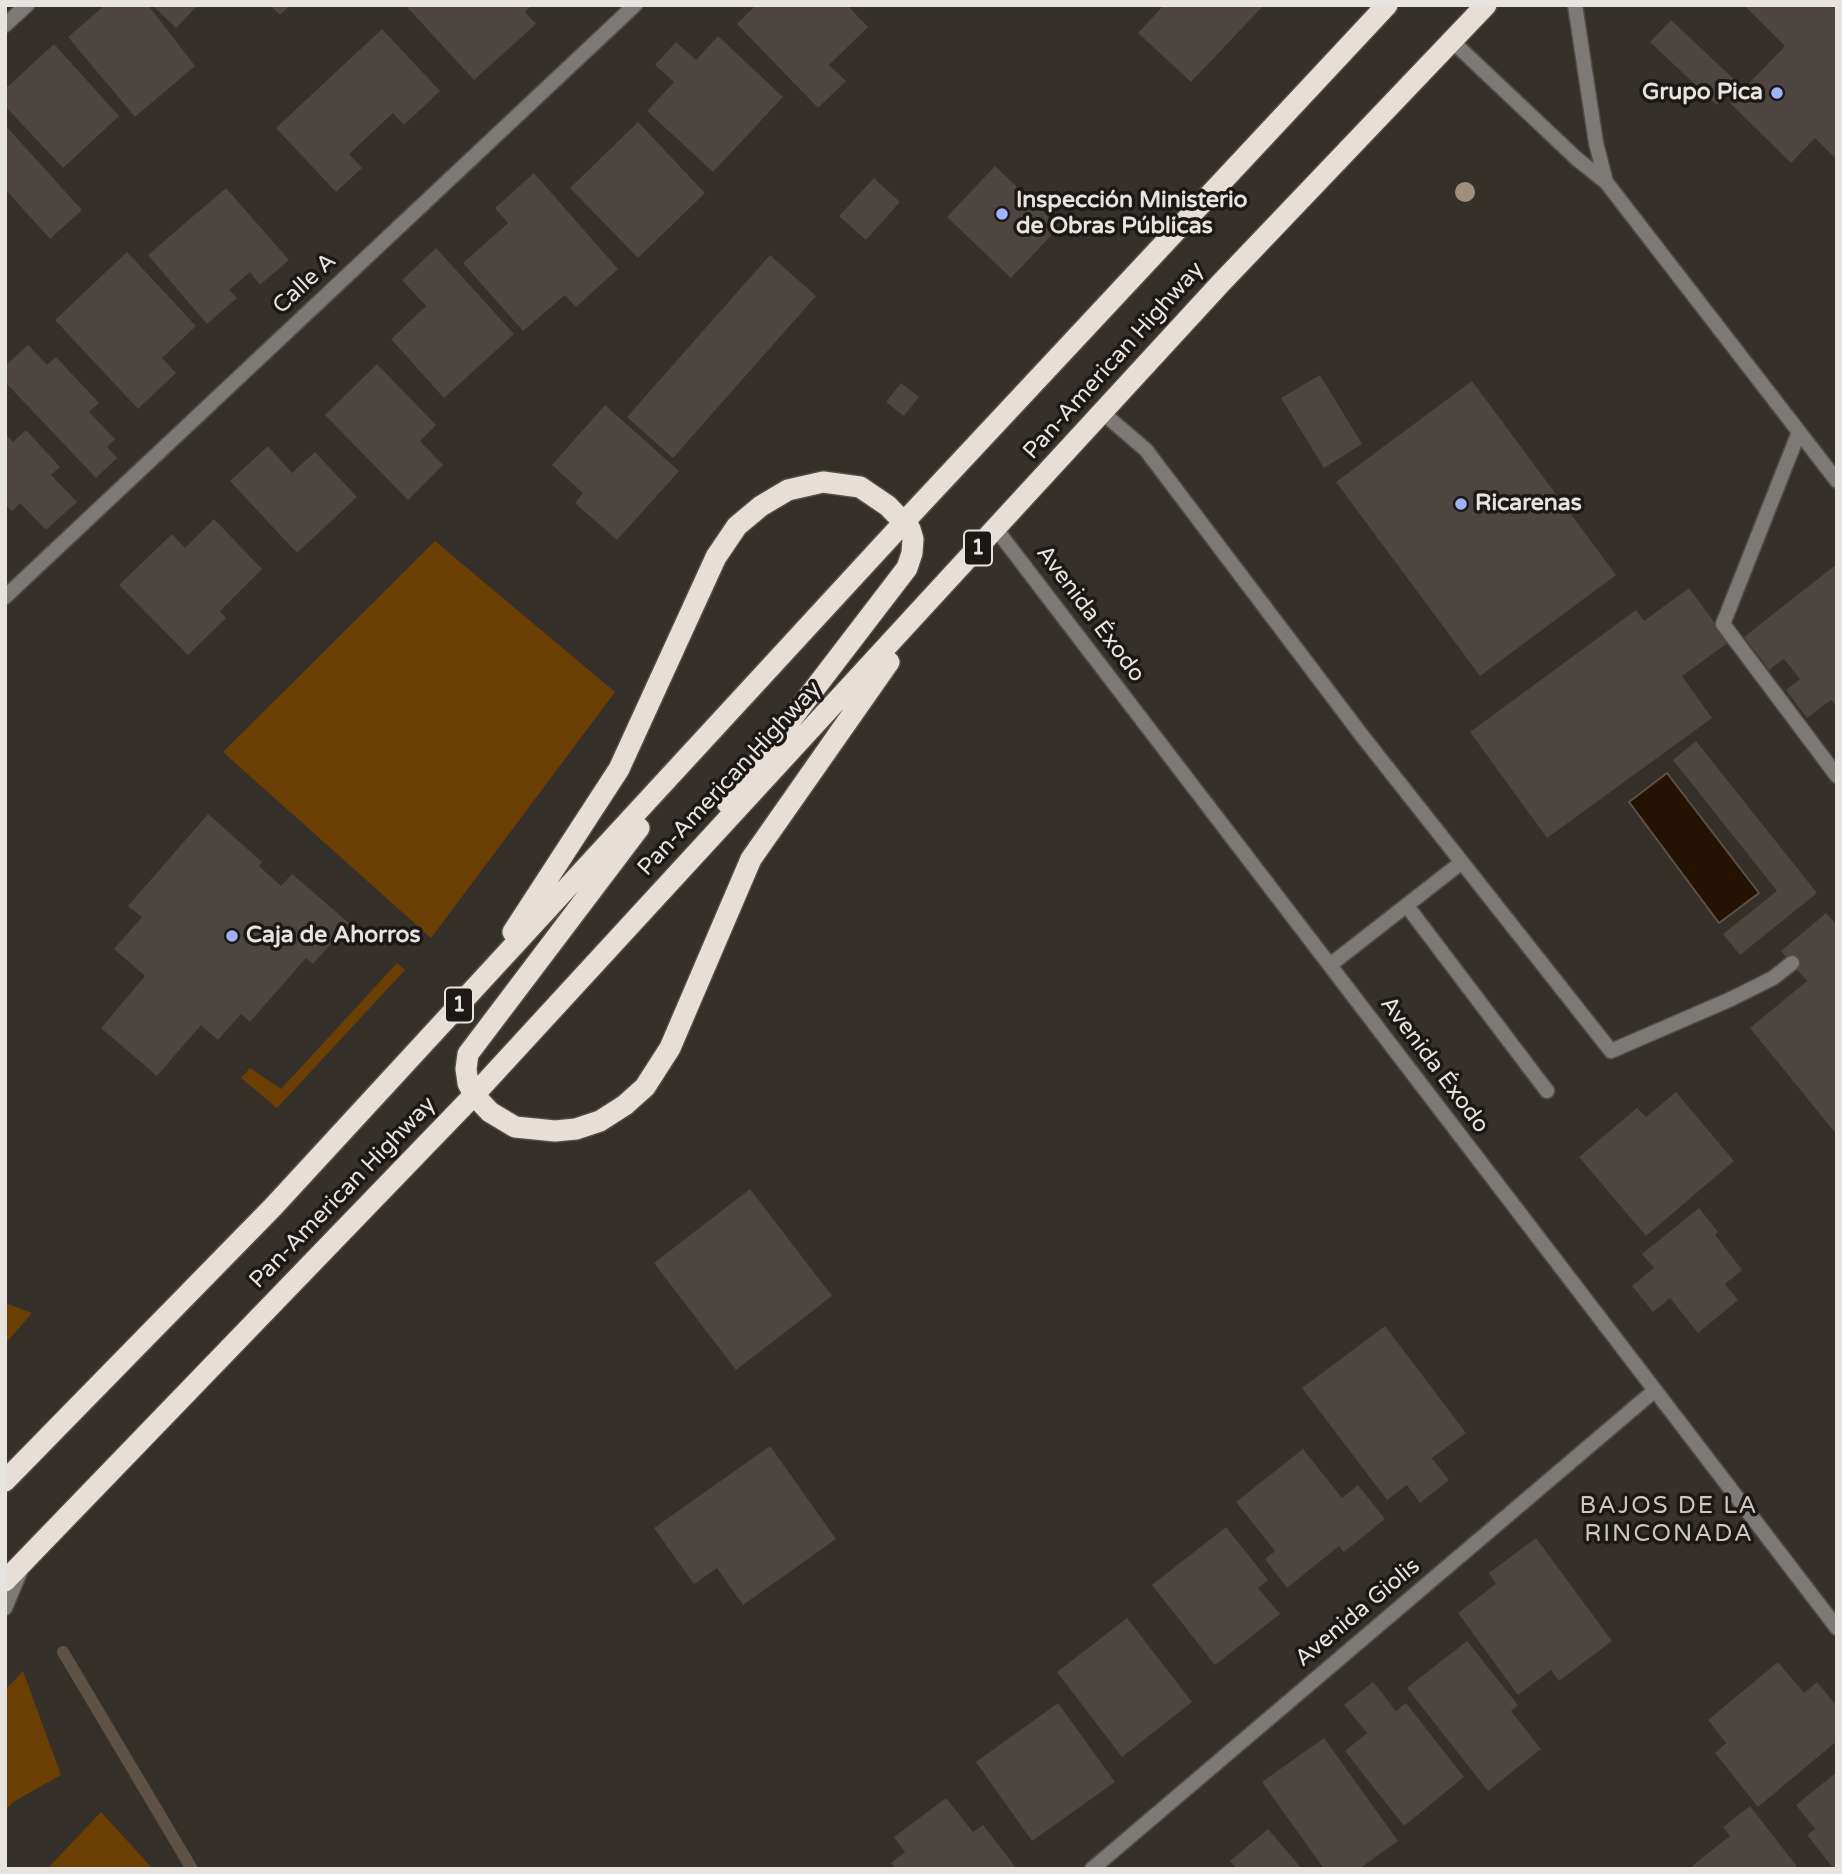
<!DOCTYPE html>
<meta charset="utf-8">
<style>
body{margin:0}
#map{position:relative;width:1842px;height:1874px;overflow:hidden;background:#36302a;font-family:"Varela Round",sans-serif}
canvas{display:block}
.frame{position:absolute;inset:0;border:7px solid #e7e3df;pointer-events:none}
</style>
<div id="map">
<canvas width="1842" height="1874"></canvas>
<div class="frame"></div>
</div>
<script>
const c = document.querySelector('canvas').getContext('2d');
c.lineJoin = 'round';
function fill(path, color) {
  c.fillStyle = color;
  c.fill(path, 'evenodd');
}
function poly(rows) {
  const path = new Path2D();
  for (const r of rows) {
    path.moveTo(r[0], r[1]);
    for (let i = 2; i < r.length; i += 2) path.lineTo(r[i], r[i + 1]);
  }
  return path;
}
function strokePath(path, color, width, dash) {
  c.strokeStyle = color;
  c.lineWidth = width;
  c.lineCap = dash ? 'butt' : 'round';
  c.setLineDash(dash || []);
  c.stroke(path);
}
function label(font, color, halo, rows, align = 'center') {
  c.font = font + ' "Varela Round",sans-serif';
  c.lineWidth = 7;
  c.setLineDash([]);
  c.textBaseline = 'middle';
  c.strokeStyle = halo;
  c.fillStyle = color;
  for (const [text, x, y, turn = 0] of rows) {
    c.save();
    c.translate(x, y);
    c.rotate((+turn || 0) * Math.PI / 180);
    c.textAlign = isNaN(turn) ? turn : align;
    if (halo) c.strokeText(text, 0, 0);
    c.fillText(text, 0, 0);
    c.restore();
  }
}
const green = poly([
 [435,541,615,692,431,938,223,752],
 [397,963,405,970,277,1108,241,1078,250,1068,281,1089],
 [5,1303,32,1313,5,1344],
 [23,1671,61,1775,13,1802,5,1811,5,1690],
 [101,1812,153,1869,47,1869]
]);
const water = poly([
 [1667,773,1759,893,1719,923,1629,802,1667,773]
]);
const stream = poly([
 [63,1652,192,1869]
]);
const building = poly([
 [105,5,148,5,195,66,135,117,68,37],
 [152,5,198,5,176,28],
 [270,5,290,5,280,15],
 [412,5,532,5,525,12,536,24,474,80,408,8],
 [756,5,847,5,868,27,829,65,846,81,818,108,737,24],
 [1164,5,1264,5,1191,82,1138,33],
 [1744,5,1837,5,1837,160,1815,138,1791,163,1730,103,1785,46],
 [1671,20,1738,83,1717,105,1650,42],
 [382,29,440,91,404,125,393,113,349,154,362,168,336,192,276,128],
 [718,36,783,97,713,172,647,111,674,82,655,65,676,42,696,60],
 [54,44,119,116,63,168,5,106,5,89],
 [638,122,705,193,638,258,570,188],
 [5,125,82,210,50,239,5,189],
 [995,166,1059,227,1011,278,947,217],
 [534,173,618,269,576,307,565,295,523,331,463,263,508,223,495,208],
 [874,178,900,202,866,240,839,216],
 [226,188,289,260,260,285,250,272,229,290,237,298,207,324,148,255],
 [436,248,514,334,444,398,391,339,426,306,402,280],
 [127,252,196,326,162,358,176,373,138,409,55,320],
 [770,255,816,296,673,458,627,417],
 [28,345,47,365,56,357,99,403,89,412,115,439,107,447,117,458,96,478,5,382,5,366],
 [377,364,436,425,420,441,443,465,408,500,325,415],
 [1320,375,1362,444,1324,468,1281,398],
 [1472,381,1616,575,1480,676,1336,482],
 [901,383,919,397,904,416,886,402],
 [605,405,679,471,617,540,575,503,583,493,552,465],
 [26,430,60,467,51,475,77,502,46,530,20,503,12,511,5,504,5,434,13,442],
 [268,446,292,473,315,452,357,497,297,553,230,481],
 [214,519,262,569,220,611,226,618,188,655,119,585,172,534,185,548],
 [1837,564,1837,707,1831,700,1807,718,1786,690,1800,679,1784,659,1769,670,1744,637],
 [1689,588,1729,642,1682,676,1712,718,1547,838,1470,732,1636,610,1644,621],
 [1696,741,1817,893,1740,955,1723,934,1777,891,1673,760],
 [208,814,262,862,259,866,281,886,292,874,349,923,313,964,306,958,250,1022,241,1014,218,1040,201,1025,157,1076,101,1028,145,976,114,949,142,917,128,906],
 [1826,913,1837,925,1837,1135,1750,1028,1807,981,1781,951],
 [1676,1092,1734,1161,1646,1236,1579,1157,1637,1108,1646,1117],
 [750,1189,832,1296,736,1370,654,1263],
 [1699,1208,1718,1232,1715,1235,1742,1270,1725,1284,1738,1300,1698,1333,1670,1298,1653,1312,1632,1286,1654,1268,1642,1254],
 [1385,1326,1466,1433,1432,1458,1449,1480,1420,1503,1407,1485,1387,1500,1302,1388],
 [770,1446,836,1539,743,1605,717,1568,694,1584,654,1528],
 [1303,1449,1342,1498,1358,1485,1385,1519,1344,1552,1339,1546,1287,1588,1265,1559,1275,1551,1236,1502],
 [1226,1527,1268,1580,1258,1588,1280,1614,1215,1665,1152,1585],
 [1536,1538,1612,1641,1559,1681,1551,1670,1518,1695,1458,1613,1496,1584,1489,1573],
 [1127,1618,1192,1702,1122,1757,1057,1672],
 [1467,1641,1518,1705,1511,1711,1541,1749,1488,1791,1407,1688],
 [1778,1662,1804,1693,1817,1682,1837,1706,1837,1741,1758,1807,1715,1753,1726,1743,1708,1720],
 [1373,1682,1396,1711,1406,1703,1464,1777,1404,1826,1345,1751,1367,1733,1344,1705],
 [1058,1703,1115,1782,1032,1841,976,1762],
 [1324,1738,1398,1841,1359,1869,1324,1869,1262,1782],
 [1837,1772,1837,1869,1834,1869,1807,1835,1815,1829,1796,1805],
 [946,1798,973,1832,983,1825,1017,1869,895,1869,891,1863,905,1852,894,1837],
 [1750,1806,1799,1869,1688,1869,1730,1836,1723,1827],
 [1268,1829,1302,1869,1237,1869,1230,1861]
]);
const lane = poly([
 [1575,5,1596,143,1606,182],
 [1451,40,1577,159,1606,182,1837,481],
 [1103,413,1146,450,1363,737,1611,1051,1731,999,1773,978,1792,963],
 [1799,432,1723,624,1837,776],
 [1407,906,1547,1091],
 [1330,965,1462,862],
 [5,1608,21,1570]
]);
const street = poly([
 [5,25,27,5],
 [996,529,1837,1628],
 [5,597,635,5],
 [1092,1869,1654,1391]
]);
const highway = poly([
 [639,828,468,1054,466,1069,468,1083,474,1095,490,1112,515,1127,555,1131,576,1129,600,1121,625,1105,645,1087,670,1048,751,859,889,662],
 [513,932,619,769,716,557,737,526,761,506,788,490,823,482,860,487,888,506,910,529,913,539,912,553,907,568,727,803],
 [5,1481,273,1207,905,521,1387,5],
 [5,1581,474,1095,1220,284,1486,5]
]);
const trees = [
 [1465,192]
];
const markers = [
 [1777,93,7,"#a1b2fd"],
 [1002,214,7,"#a1b2fd"],
 [1461,504,7,"#a1b2fd"],
 [232,936,7,"#a1b2fd"]
];
const shields = [
 [978,548,28],
 [459,1005,28]
];
const shieldNames = [
 ["1",978,548],
 ["1",459,1005]
];
const poiNames = [
 ["Grupo Pica",1763,93,"right"],
 ["Inspección Ministerio",1016,201],
 ["de Obras Públicas",1016,227],
 ["Ricarenas",1475,504],
 ["Caja de Ahorros",246,936]
];
const streetNames = [
 ["Calle A",305,284,-43],
 ["Pan-American Highway",1114,361,-48],
 ["Avenida Éxodo",1090,614,53],
 ["Pan-American Highway",730,779,-47],
 ["Avenida Éxodo",1434,1065,53],
 ["Pan-American Highway",343,1193,-46],
 ["Avenida Giolis",1358,1613,-40]
];
const neighbourhoodNames = [
 ["BAJOS DE LA",1669,1507],
 ["RINCONADA",1669,1535]
];
fill(green, '#6b3e04');
fill(water, '#241303');
strokePath(water, '#5e5145', 2);
strokePath(stream, '#5e5145', 12);
fill(building, '#4c4540');
strokePath(lane, '#524d47', 17);
strokePath(street, '#524d47', 17);
strokePath(highway, '#524d47', 24);
strokePath(lane, '#7c7976', 14);
strokePath(street, '#7c7976', 14);
strokePath(highway, '#e6ded7', 21);
c.fillStyle = '#a28e7b';
for (const [x, y] of trees) {
  c.beginPath();
  c.arc(x, y, 10, 0, 2 * Math.PI);
  c.fill();
}
for (const [x, y, r, color] of markers) {
  const dot = new Path2D();
  dot.arc(x, y, r, 0, 2 * Math.PI);
  c.fillStyle = color;
  c.fill(dot);
  strokePath(dot, '#1b1816', 2.5);
}
for (const [x, y, w] of shields) {
  const box = new Path2D();
  box.roundRect(x - w / 2, y - 17.5, w, 35, 5);
  c.fillStyle = '#1b1816';
  c.fill(box);
  strokePath(box, '#e7e3df', 2);
}
label('bold 21px', '#e7e3df', null, shieldNames);
label('bold 23px', '#e7e3df', '#1b1816', poiNames, 'left');
label('23px', '#e7e3df', '#1b1816', streetNames);
c.letterSpacing = '2px';
label('24px', '#cec6bf', '#1b1816', neighbourhoodNames);
c.letterSpacing = '0px';
</script>
